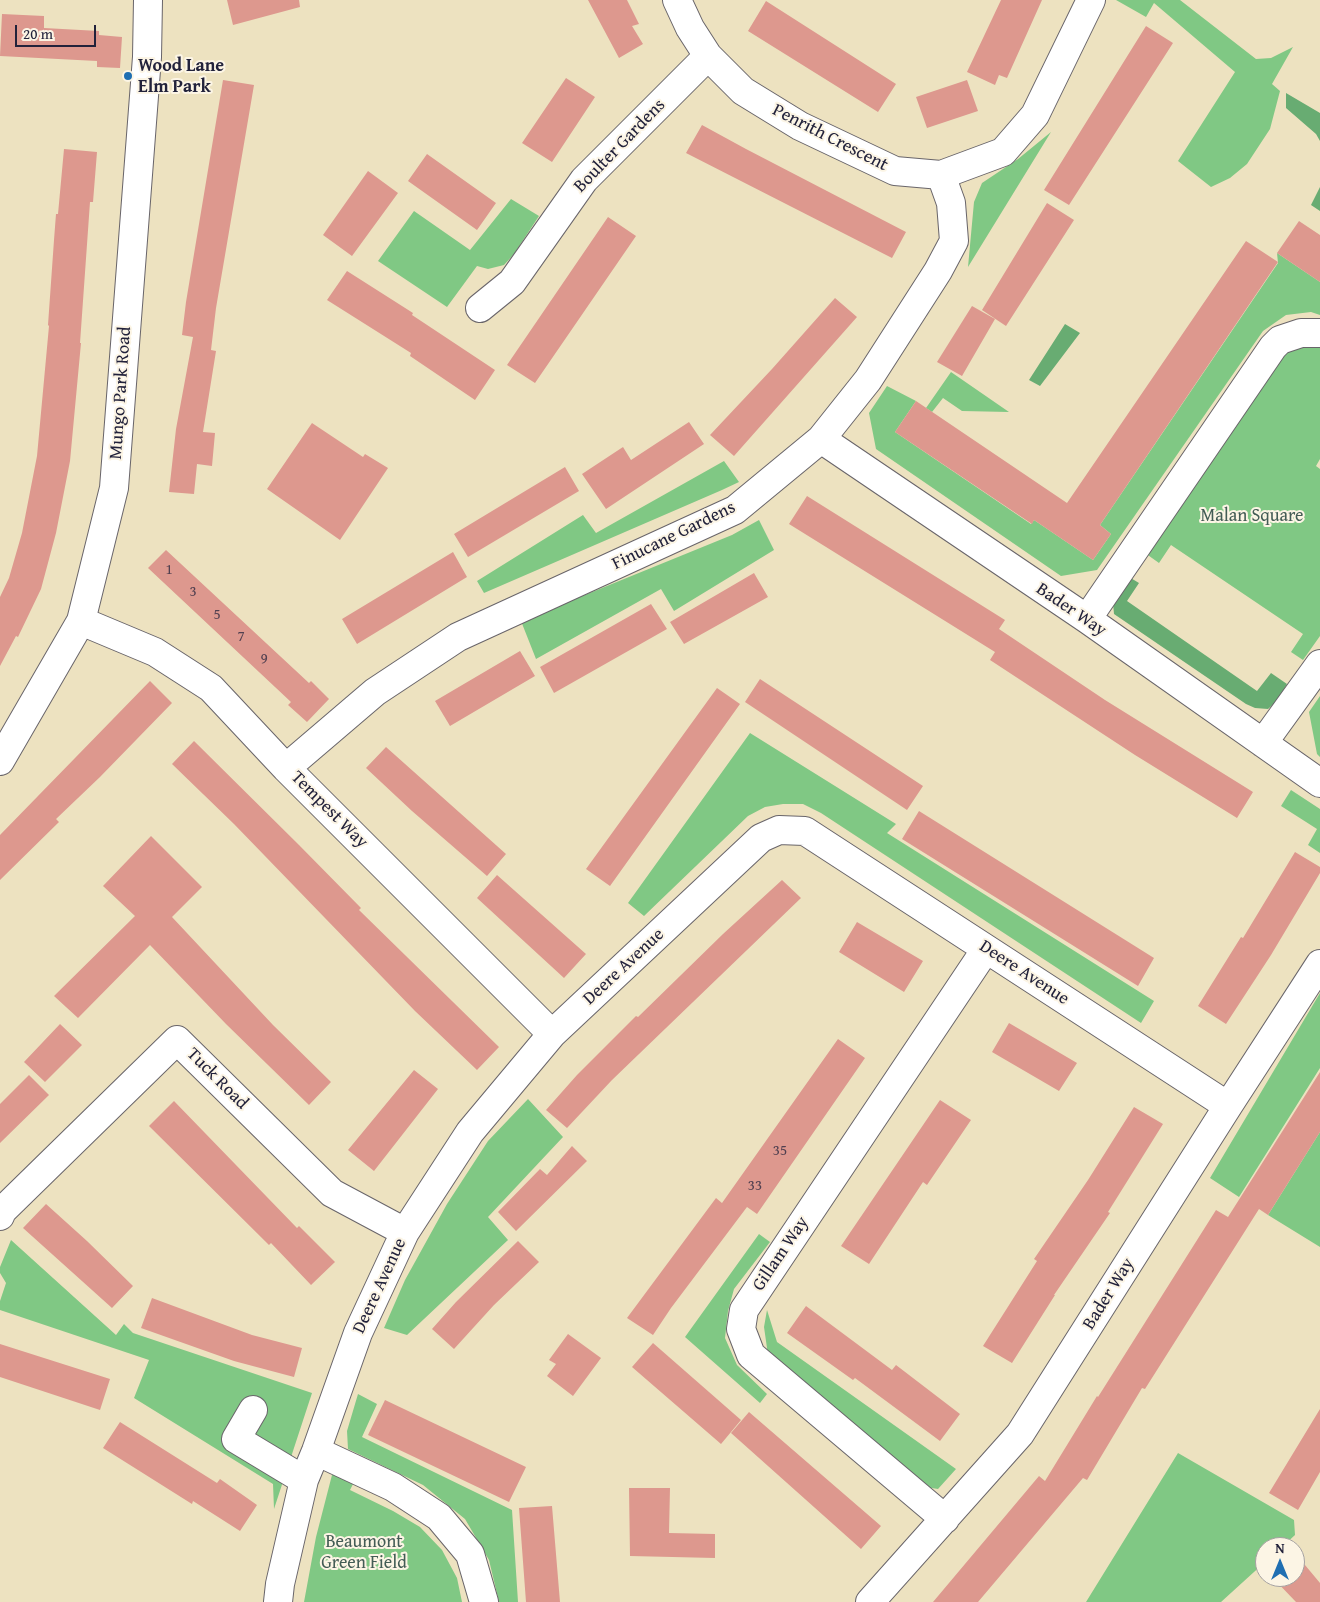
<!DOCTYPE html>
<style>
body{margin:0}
#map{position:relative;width:1320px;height:1602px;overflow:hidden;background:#ede2c0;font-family:"Gentium Book Plus",serif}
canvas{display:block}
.north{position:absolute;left:1255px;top:1537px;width:50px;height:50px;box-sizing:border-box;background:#fcf5e5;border:1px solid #a5a1a1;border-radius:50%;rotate:0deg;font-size:14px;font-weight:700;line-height:20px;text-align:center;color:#22223b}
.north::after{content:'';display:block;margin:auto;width:18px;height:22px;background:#1f6fb2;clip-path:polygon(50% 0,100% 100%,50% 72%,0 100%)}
.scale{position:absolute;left:15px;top:25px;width:81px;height:22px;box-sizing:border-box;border:2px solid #22223b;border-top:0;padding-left:6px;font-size:15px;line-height:18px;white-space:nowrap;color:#22223b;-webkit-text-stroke:4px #fcf5e5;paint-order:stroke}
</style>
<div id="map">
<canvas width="1320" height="1602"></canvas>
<div class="north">N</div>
<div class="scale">20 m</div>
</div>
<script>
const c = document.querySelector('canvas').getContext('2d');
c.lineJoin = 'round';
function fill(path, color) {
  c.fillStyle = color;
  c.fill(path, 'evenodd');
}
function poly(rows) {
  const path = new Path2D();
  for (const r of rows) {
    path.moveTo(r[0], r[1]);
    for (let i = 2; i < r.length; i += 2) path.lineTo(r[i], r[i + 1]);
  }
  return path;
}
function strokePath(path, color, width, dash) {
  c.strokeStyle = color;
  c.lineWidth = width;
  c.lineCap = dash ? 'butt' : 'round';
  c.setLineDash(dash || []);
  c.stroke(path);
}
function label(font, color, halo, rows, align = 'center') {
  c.font = font + ' "Gentium Book Plus",serif';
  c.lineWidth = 4;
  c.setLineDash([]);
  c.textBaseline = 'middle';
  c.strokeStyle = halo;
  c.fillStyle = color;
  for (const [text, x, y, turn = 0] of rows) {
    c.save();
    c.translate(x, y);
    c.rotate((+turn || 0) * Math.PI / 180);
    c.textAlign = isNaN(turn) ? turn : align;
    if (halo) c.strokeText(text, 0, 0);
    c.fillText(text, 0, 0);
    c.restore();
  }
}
const green = poly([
 [1116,0,1180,0,1256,59,1271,58,1293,47,1272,84,1280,91,1270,129,1247,164,1230,178,1211,187,1178,161,1235,72,1154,3,1146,17],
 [1051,132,968,267,974,202,982,183,1018,159],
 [511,199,539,216,514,254,504,265,488,269,477,266,447,307,378,261,414,211,470,250],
 [1277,253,1320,282,1320,315,1311,312,1286,315,1263,331,1097,570,1061,576,876,449,869,413,887,386,916,401,895,432,1031,524,1034,520,1093,560,1111,534,1100,525,1278,263],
 [1298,345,1320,348,1320,459,1316,466,1320,469,1320,636,1303,660,1291,652,1303,634,1171,545,1159,563,1145,553,1282,352],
 [951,372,1009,412,962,411,943,398,932,412,926,408],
 [724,461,739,482,722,490,484,593,477,581,583,515,596,533],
 [759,520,774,550,674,611,661,589,536,659,521,621,732,535],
 [1320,696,1320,757,1317,754,1309,712],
 [750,733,896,824,887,833,1154,1001,1141,1023,821,813,803,804,783,804,765,807,748,816,644,916,628,903],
 [1291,790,1320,809,1320,853,1308,845,1317,829,1281,806],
 [1320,993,1320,1068,1239,1197,1210,1178],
 [528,1099,563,1137,488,1217,508,1240,407,1335,384,1328,405,1280,447,1204,488,1141],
 [1320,1132,1320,1247,1268,1215],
 [759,1234,770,1242,734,1289,728,1311,725,1338,737,1365,767,1394,760,1403,685,1337],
 [11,1240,116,1335,124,1324,133,1333,312,1393,274,1509,273,1484,134,1398,149,1360,0,1310,0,1301,6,1283,0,1273,0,1267],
 [767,1310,777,1342,956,1469,938,1489,919,1486,768,1355,764,1327],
 [358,1394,377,1404,362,1437,512,1510,518,1602,499,1602,489,1560,465,1519,423,1485,348,1449,347,1431],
 [1178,1453,1294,1520,1295,1535,1282,1547,1265,1547,1265,1562,1221,1602,1086,1602],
 [332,1475,343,1475,355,1480,350,1490,393,1511,420,1527,442,1550,457,1578,462,1602,304,1602,316,1537]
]);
const forest = poly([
 [1286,93,1320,113,1320,141,1316,134,1286,108],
 [1320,187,1320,211,1311,205],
 [1065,324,1080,333,1040,386,1029,380],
 [1129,577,1139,583,1127,601,1257,691,1271,673,1287,684,1277,701,1268,709,1255,708,1246,704,1114,614,1113,603]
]);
const building = poly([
 [227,0,299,0,300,7,233,25],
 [588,0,627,0,639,24,632,26,643,44,619,58],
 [1001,0,1042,0,1007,78,999,75,995,85,967,72],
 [766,1,896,84,878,112,748,31],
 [2,14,44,16,44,28,99,31,99,35,122,37,120,68,97,67,97,61,0,56],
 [1146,26,1173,43,1069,205,1044,190],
 [566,78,595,97,552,162,522,143],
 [223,80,254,85,216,308,211,350,216,351,203,432,215,433,212,466,197,464,194,494,169,492,176,429,193,337,182,335,186,302],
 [967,80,978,111,927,128,916,97],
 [702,125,746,149,906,232,892,258,686,153],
 [64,149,97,152,93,202,90,202,80,343,81,343,70,461,56,533,41,589,18,637,16,636,0,666,0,597,9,578,22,533,37,456,49,326,48,325,54,240,56,214,58,214],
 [427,154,496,203,477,230,408,181],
 [368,171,398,193,352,256,323,235],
 [1047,203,1074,220,1006,326,982,310],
 [608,217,636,236,535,383,507,365],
 [1299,221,1320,235,1320,282,1277,253],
 [1246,241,1278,262,1100,525,1111,534,1093,560,1034,520,1032,524,895,432,916,401,1067,503],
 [347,271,413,313,412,315,495,370,475,400,410,356,411,353,327,300],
 [835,298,857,317,734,456,710,435,772,369],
 [972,306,995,319,962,376,937,362],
 [689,422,704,444,606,509,582,474,623,447,631,460],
 [312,423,363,457,365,454,388,468,340,540,267,489],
 [565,467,579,491,468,557,454,534],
 [807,496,1005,620,999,629,1105,700,1253,792,1237,818,1135,755,990,660,995,652,789,524],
 [166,550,309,683,311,681,329,699,307,722,288,705,291,702,148,568],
 [453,552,467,577,357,644,342,619],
 [754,573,768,597,684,644,670,622],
 [651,604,667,629,554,693,540,667],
 [520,651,535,676,450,726,435,701],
 [760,679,923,786,907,810,745,702],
 [150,681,172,703,100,777,56,819,59,822,0,880,0,835],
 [717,688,740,704,610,886,586,869],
 [194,741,299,845,361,908,359,910,499,1047,477,1070,415,1011,234,824,172,764],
 [386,747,506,854,487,876,412,811,366,768],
 [919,811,1154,958,1138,986,902,839],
 [151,836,202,887,172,917,273,1025,331,1082,309,1105,226,1024,150,945,78,1018,54,996,135,916,103,886],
 [1295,852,1320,867,1320,873,1271,955,1226,1024,1198,1006,1241,937,1243,938],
 [497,875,586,954,564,978,477,898],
 [782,880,801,898,612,1080,567,1128,546,1110,577,1075,636,1016,638,1017,723,934],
 [857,922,923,961,904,992,839,952],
 [1009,1023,1077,1063,1059,1091,992,1052],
 [60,1024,82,1045,45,1082,24,1062],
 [838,1039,865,1058,757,1214,747,1207,671,1308,653,1335,627,1318,716,1198,722,1203],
 [414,1070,438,1089,374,1171,348,1150],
 [1320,1072,1320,1132,1268,1215,1259,1209,1145,1389,1142,1388,1087,1480,1083,1478,978,1602,933,1602,1039,1476,1045,1481,1097,1396,1098,1397,1216,1210,1228,1217],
 [29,1075,49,1095,0,1143,0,1104],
 [940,1100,971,1120,927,1185,923,1182,869,1264,841,1246],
 [174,1101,297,1228,299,1226,335,1262,311,1285,271,1243,269,1245,149,1126],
 [1134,1107,1163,1124,1108,1212,1110,1213,1054,1295,1055,1295,1012,1363,983,1346,1037,1261,1034,1259,1088,1180],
 [572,1146,587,1161,516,1231,498,1212,540,1169,547,1175],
 [46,1204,87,1241,133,1286,112,1308,23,1228],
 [518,1241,539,1262,494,1305,454,1349,432,1329,456,1302],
 [152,1298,252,1335,302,1348,294,1377,234,1361,141,1328],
 [806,1306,892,1370,896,1365,960,1414,940,1441,855,1378,853,1380,787,1333],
 [568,1334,601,1358,573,1396,547,1376,556,1364,549,1360],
 [653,1343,741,1420,721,1444,632,1367],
 [0,1344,110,1379,100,1410,0,1377],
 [385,1400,526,1467,509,1502,368,1435],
 [1320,1409,1320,1472,1298,1510,1269,1493],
 [749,1412,881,1526,861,1549,731,1433],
 [120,1422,217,1483,220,1479,257,1505,240,1531,193,1501,192,1504,103,1448],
 [629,1488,670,1488,669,1533,715,1534,715,1558,630,1556],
 [552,1506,560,1602,526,1602,519,1508],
 [1295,1553,1320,1583,1320,1602,1296,1602,1272,1577,1295,1577]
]);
const minor = poly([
 [677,0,690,28,708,56,743,91,800,126,895,171,941,175,1003,152,1035,115,1091,0],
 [480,308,512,282,584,180,708,56],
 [821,439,1087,619,1320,783],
 [1087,619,1273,347,1280,340,1301,333,1320,333],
 [81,621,155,652,211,688,286,768,552,1034],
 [1263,743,1320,664],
 [0,761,81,621,114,488,147,57,148,0],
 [286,768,375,692,458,637,735,510,821,439,868,380,938,271,954,241,951,203,941,175],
 [0,1216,2,1211,177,1040,332,1193,405,1232],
 [253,1410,236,1439,304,1480],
 [316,1451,393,1487,439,1517,470,1554,484,1602],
 [945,1519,751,1355,741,1329,744,1310,986,949],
 [278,1602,280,1584,304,1480,316,1451,358,1333,405,1232,470,1132,552,1034,761,838,779,830,805,831,1228,1106],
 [870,1602,1020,1434,1228,1106,1320,964]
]);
const markers = [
 [128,76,5,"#1f6fb2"]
];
const numberNames = [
 ["1",169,570],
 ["3",193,592],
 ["5",217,615],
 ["7",241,637],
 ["9",264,659],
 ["35",780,1151],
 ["33",755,1186]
];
const poiNames = [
 ["Wood Lane",138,66],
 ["Elm Park",138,87]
];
const streetNames = [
 ["Penrith Crescent",830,138,27],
 ["Boulter Gardens",620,146,-46],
 ["Mungo Park Road",121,393,-86],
 ["Finucane Gardens",674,536,-26],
 ["Bader Way",1071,610,34],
 ["Tempest Way",329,810,45],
 ["Deere Avenue",624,967,-43],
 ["Deere Avenue",1024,973,33],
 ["Tuck Road",217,1079,45],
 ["Gillam Way",781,1254,-56],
 ["Deere Avenue",380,1286,-65],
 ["Bader Way",1109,1294,-58]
];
const parkNames = [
 ["Malan Square",1252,516],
 ["Beaumont",364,1542],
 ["Green Field",364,1563]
];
fill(green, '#80c884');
fill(forest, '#68ac72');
fill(building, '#dd988e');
strokePath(minor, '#69656a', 30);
strokePath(minor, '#fff', 28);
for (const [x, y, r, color] of markers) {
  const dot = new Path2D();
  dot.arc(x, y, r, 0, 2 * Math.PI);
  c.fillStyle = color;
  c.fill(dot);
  strokePath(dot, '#fcf5e5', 2);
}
label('15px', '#514050', null, numberNames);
label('bold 18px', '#22223b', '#fcf5e5', poiNames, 'left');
label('18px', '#22223b', '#fcf5e5', streetNames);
label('18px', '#435c55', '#fcf5e5', parkNames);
</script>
